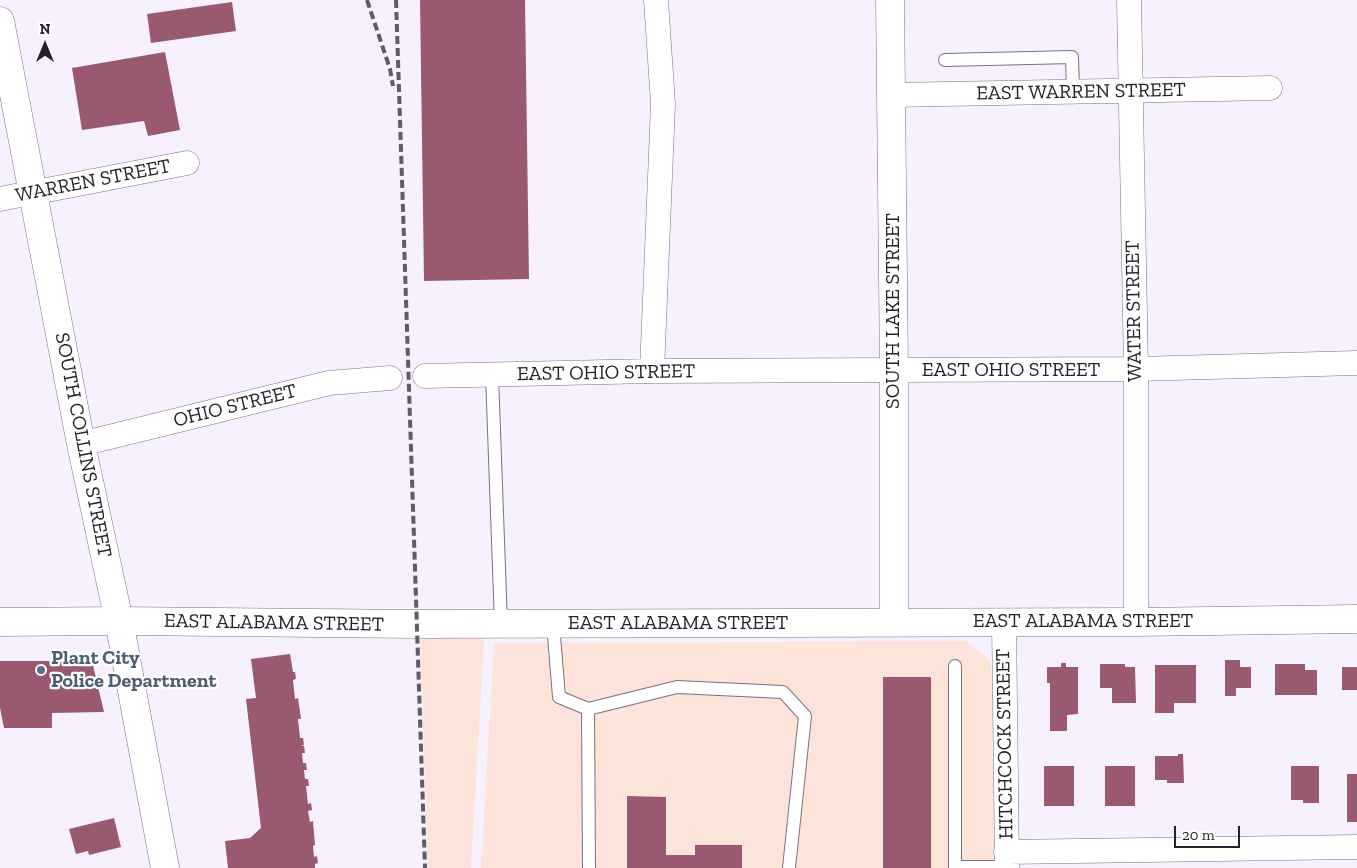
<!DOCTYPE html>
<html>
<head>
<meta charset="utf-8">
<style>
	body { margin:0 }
	#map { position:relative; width:1357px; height:868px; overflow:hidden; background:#f7f0fe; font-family:"Zilla Slab",serif }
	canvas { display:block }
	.north { position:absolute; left:20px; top:20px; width:50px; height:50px; -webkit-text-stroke:4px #fff; paint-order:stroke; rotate:0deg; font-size:14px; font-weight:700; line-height:20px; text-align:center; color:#26222b }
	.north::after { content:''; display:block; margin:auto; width:18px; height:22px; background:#26222b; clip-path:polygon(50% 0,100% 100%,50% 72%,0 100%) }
	.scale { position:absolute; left:1174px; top:826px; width:66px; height:22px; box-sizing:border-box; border:2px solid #26222b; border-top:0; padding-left:6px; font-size:15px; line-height:18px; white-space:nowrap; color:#26222b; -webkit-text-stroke:4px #fff; paint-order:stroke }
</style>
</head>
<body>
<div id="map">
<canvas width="1357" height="868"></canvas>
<div class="north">N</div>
<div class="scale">20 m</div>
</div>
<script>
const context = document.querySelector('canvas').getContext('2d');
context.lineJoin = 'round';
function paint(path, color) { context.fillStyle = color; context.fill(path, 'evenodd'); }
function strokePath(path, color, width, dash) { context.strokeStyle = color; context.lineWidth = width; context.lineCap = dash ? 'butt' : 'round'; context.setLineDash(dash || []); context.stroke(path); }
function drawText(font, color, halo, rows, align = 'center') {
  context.font = font + ' "Zilla Slab",serif'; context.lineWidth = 4.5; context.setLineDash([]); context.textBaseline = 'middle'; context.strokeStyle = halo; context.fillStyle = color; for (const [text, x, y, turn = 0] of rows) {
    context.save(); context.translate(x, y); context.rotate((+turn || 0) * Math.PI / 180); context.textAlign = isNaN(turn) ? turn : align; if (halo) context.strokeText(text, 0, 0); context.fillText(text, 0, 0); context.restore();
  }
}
paint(new Path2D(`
	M420,637h66l-2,5 -13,226h-43z
	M967,641l23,20 4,39 2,168h-515l13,-225z`), '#fce4da');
paint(new Path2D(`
	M420,0h105l4,279 -105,2z
	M232,2l4,29 -85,12 -4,-29z
	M165,52l15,78 -32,6 -4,-15 -62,9 -10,-62z
	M290,654l3,18h2l1,7 -3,1 2,19 3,-1 3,21h-3l2,19h3l1,7 -3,1h3l1,7h-3l1,10h3l1,7h-3l1,9h3l1,7h-3l2,18 3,-1 1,7 -4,1 2,11 3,-1 2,24 -2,1 1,11 3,-1 1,7 -3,1v4h-87l-3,-27 25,-3 11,-10 -15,-129 10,-1 -5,-39z
	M1225,660h15v7h11v21h-15v8h-11z
	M0,661h92l12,51 -52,1v15h-48l-4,-20z
	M1061,663h5v4h12v47l-11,1v16h-17v-48h-3v-16h14z
	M1100,664h25v3h10l1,36h-24v-15h-12z
	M1275,664h30v6h12v25h-42z
	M1155,665h41v38h-22v10h-19z
	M1342,667h15v23h-15z
	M883,677h48v191h-48z
	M1178,754h5l1,29h-17v-3h-12v-24h23z
	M1044,766h30v40h-30z
	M1105,766h30v40h-30z
	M1291,766h28v37h-16v-3h-12z
	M1347,774h10v48h-10z
	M627,796l39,1v58h29v-10h47v23h-115z
	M114,818l7,29 -32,8 -1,-4 -12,3 -7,-25z`), '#995a71');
const service = new Path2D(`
	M945,60l127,-3 1,35
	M492,375l9,249
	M553,624l6,73 29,12 89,-22 106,5 22,24 -16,152
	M588,709l1,159
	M955,867h52
	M955,868v-202`);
const minor = new Path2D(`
	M1129,0l7,369v253
	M891,95l379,-7
	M0,199l187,-36
	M652,371l11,-267 -7,-104
	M425,376l227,-5 484,-2 221,-6
	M81,444l248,-61 61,-5
	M1004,621l3,246
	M1006,852l351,-5`);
const tertiary = new Path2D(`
	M890,0l4,371v250
	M0,622l119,-1 297,3 720,-2 221,-3`);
const secondary = new Path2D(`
	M0,21l81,423 38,177 46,247`);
strokePath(service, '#7a7084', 14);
strokePath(minor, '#7a7084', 25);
strokePath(tertiary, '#7a7084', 29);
strokePath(secondary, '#7a7084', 29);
strokePath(service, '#fff', 12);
strokePath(minor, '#fff', 24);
strokePath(tertiary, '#fff', 28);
strokePath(secondary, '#fff', 28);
strokePath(new Path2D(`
	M367,0l23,69 3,17
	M396,0l29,868`), '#605b65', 4, [8, 4]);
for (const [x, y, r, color] of [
	[41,670,5,"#5c6f8a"]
]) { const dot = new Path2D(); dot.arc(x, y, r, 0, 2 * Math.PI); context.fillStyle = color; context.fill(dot); strokePath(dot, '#fff', 2); }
drawText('20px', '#26222b', '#fff', [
	["EAST WARREN STREET",1081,92,-1],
	["WARREN STREET",93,181,-11],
	["SOUTH LAKE STREET",893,311,-90],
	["WATER STREET",1134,311,-91],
	["EAST OHIO STREET",1011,370],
	["EAST OHIO STREET",606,373,-1],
	["OHIO STREET",235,406,-14],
	["SOUTH COLLINS STREET",83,445,79],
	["EAST ALABAMA STREET",1083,621],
	["EAST ALABAMA STREET",274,623,1],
	["EAST ALABAMA STREET",678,623],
	["HITCHCOCK STREET",1005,744,-91]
]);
drawText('bold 20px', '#4e5e75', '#fff', [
	["Plant City",51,658],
	["Police Department",51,681]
], 'left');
</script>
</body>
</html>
